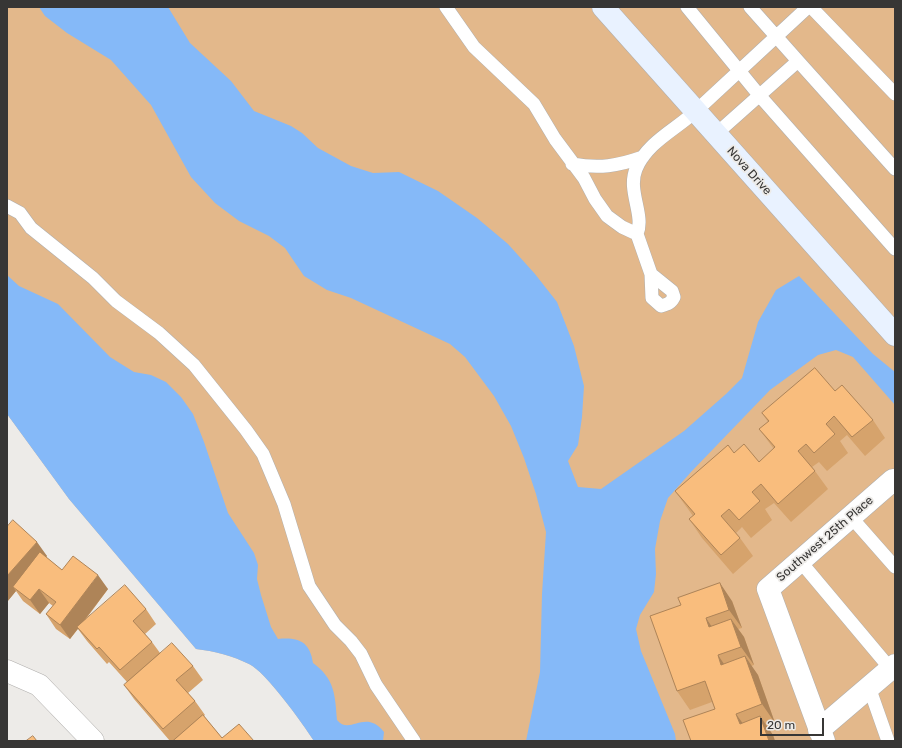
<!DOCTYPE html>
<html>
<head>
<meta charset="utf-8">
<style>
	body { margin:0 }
	#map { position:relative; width:902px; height:748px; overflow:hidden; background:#edebe8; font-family:Rubik,sans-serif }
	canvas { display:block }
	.frame { position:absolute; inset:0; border:8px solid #373635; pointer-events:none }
	.scale { position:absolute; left:760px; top:718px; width:64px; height:18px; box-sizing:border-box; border:2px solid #373635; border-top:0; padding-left:5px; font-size:12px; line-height:14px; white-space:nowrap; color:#373635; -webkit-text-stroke:3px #edebe8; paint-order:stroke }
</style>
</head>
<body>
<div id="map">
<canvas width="902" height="748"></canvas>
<div class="frame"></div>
<div class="scale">20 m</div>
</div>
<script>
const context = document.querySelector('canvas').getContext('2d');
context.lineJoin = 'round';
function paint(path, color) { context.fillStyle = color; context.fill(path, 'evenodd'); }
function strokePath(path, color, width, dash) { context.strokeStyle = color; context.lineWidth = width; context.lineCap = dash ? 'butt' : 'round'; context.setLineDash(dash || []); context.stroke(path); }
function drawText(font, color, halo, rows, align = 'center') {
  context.font = font + ' Rubik,sans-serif'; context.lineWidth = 3.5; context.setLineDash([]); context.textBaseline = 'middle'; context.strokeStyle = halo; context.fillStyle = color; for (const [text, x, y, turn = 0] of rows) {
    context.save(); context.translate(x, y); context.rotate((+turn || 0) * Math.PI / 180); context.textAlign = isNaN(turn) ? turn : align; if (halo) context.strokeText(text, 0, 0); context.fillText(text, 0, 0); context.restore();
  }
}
paint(new Path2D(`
	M7,7h888v734h-581c-11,-17 -48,-69 -65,-77 -16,-8 -35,-13 -53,-15l-127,-150 -62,-85z`), '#e3b88b');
paint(new Path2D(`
	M39,7h129l22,36 41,38 23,30 37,15 11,7 16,15 33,18 22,7 26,-1 39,19 39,27 31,26 27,30 22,28 17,44 10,40 -2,31 -4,28 -10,16 10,26 23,2 83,-58 42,-37 16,-16 16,-56 18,-32 23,-14 74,78 22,18v33l-42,-48 -17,-7 -18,5 -48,35 -79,82 -23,26 -8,23 -5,28 1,25 -2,18 -14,23 -4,14 5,22 34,83 1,7h-150l14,-69 2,-78 4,-62 -10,-38 -12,-36 -13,-32 -17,-30 -29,-39 -15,-13 -99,-46 -24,-8 -23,-14 -19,-28 -16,-12 -30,-15 -24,-18 -24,-26 -40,-72 -40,-45 -44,-27 -22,-17z
	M7,275l12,11 39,18 52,53 24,15 17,3 15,7 15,15 12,17 11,28 24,71 26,40 4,12 -1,14 4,16 10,32 7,12c21,-2 32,3 35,24 22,16 22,32 24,57 13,16 28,-12 47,12l-1,9h-69c-11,-17 -48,-69 -65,-77 -16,-8 -35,-13 -53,-15l-127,-150 -62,-85z`), '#85b9f8');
const lane = new Path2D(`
	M446,7l28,40 60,57 21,35 29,39 11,21 12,17 15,11 15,7 14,40 1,24 9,8c7,-2 10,-3 13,-9l-2,-6 -21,-17
	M687,7l72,88 136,154
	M750,7l48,54
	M811,7l84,87
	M716,134l82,-73 97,108
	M572,164c28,5 45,2 71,-7
	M7,206l13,7 11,15 62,50 23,23 43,32 35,32 52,65 17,24 21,50 25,82 26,39 16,16 10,13 15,31 38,56
	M637,234c8,-19 -10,-43 -1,-65 11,-27 41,-40 61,-59 37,-34 74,-69 111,-103
	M851,517l44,50
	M800,561l94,112
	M869,687l19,54`);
const street = new Path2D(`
	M7,671l32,14 54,56
	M819,730l76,-65
	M824,741l-56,-152 125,-109 2,3`);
const secondary = new Path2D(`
	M603,7l292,328`);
strokePath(lane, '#b1afad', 14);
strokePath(street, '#b1afad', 23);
strokePath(secondary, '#b1afad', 23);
strokePath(lane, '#fff', 13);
strokePath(street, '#fff', 22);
strokePath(secondary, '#e9f2ff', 22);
paint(new Path2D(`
	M835,391l38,29 12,18 -20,18 -18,-21 -7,6 8,12 -21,18 -8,-9 -7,5 16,22 -37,33 -17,-19 -9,6 7,11 -21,18 -9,-11 -6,6 4,5 13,18 -20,18 -31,-36 -13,-19 4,-3 -5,-7 -13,-18 59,-38 25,9 15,-13 -15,-20 9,-7 -6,-9z
	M7,527l40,29 -1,1 16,13 46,19 -22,30 60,-10 10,15 -11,10 7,8 8,11 33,13 10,14 -15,13 7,8 10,14 -1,1 18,22 32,3h-84l-36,-42 -10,-14 3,-3 -18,-20 -2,2 -20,-23 -9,-12 -8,10 -14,-10 -10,-15 7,-8 -4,-3 -9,11 -17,-13 -7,-10 -9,11z
	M732,601l10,27 -4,1 6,8 10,28 -3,1 7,9 17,48 -9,3 7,9 2,6h-84l24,-32 -3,-7 -22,8 -13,-19 4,-86z`), '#d6a36c');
paint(new Path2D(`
	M37,542l10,14 -30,34 -4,-3 3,4 -9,11v-26z
	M98,575l10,14 -38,50 -10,-14z
	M720,583l12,18 10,27 -13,-18z
	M39,589l10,14 -9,11 -10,-14z
	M706,618l12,18 -9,-9z
	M731,619l13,18 10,28 -13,-18z
	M718,655l12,18 -9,-8z
	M745,656l13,19 17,48 -13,-19z
	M736,714l13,18 -9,-8z
	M760,716l13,19 2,6h-6z`), '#ae8458');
const building = new Path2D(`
	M815,368l20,23 7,-6 31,35 -21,17 -18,-21 -8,8 9,10 -21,19 -8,-9 -8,7 17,20 -37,33 -17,-20 -9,8 8,9 -21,19 -10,-11 -8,7 19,22 -19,17 -32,-36 6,-5 -20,-23 53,-46 6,8 10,-9 15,18 16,-15 -16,-18 10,-8 -7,-8z
	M13,520l24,22 -30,34v-49z
	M40,552l22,18 11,-14 25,19 -38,50 -14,-11 10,-12 -17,-13 -9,11 -17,-13z
	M720,583l9,27 -23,8 3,9 22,-8 10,28 -23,8 3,10 24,-9 17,48 -26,10 4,10 20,-8 9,25h-78l-8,-21 32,-11 -10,-28 -28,10 -27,-75 31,-11 -3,-7z
	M125,585l21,24 -13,12 19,21 -32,28 -21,-23 -2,2 -20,-22z
	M172,643l21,23 -17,14 19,21 -32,28 -39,-44z
	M203,715l19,23 17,-14 15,17h-81z
	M33,736l4,5h-11z`);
paint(building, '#f9bd7d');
strokePath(building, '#ae8458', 1);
drawText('12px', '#373635', '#edebe8', [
	["Nova Drive",749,171,48],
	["Southwest 25th Place",825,539,-41]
]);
</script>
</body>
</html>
